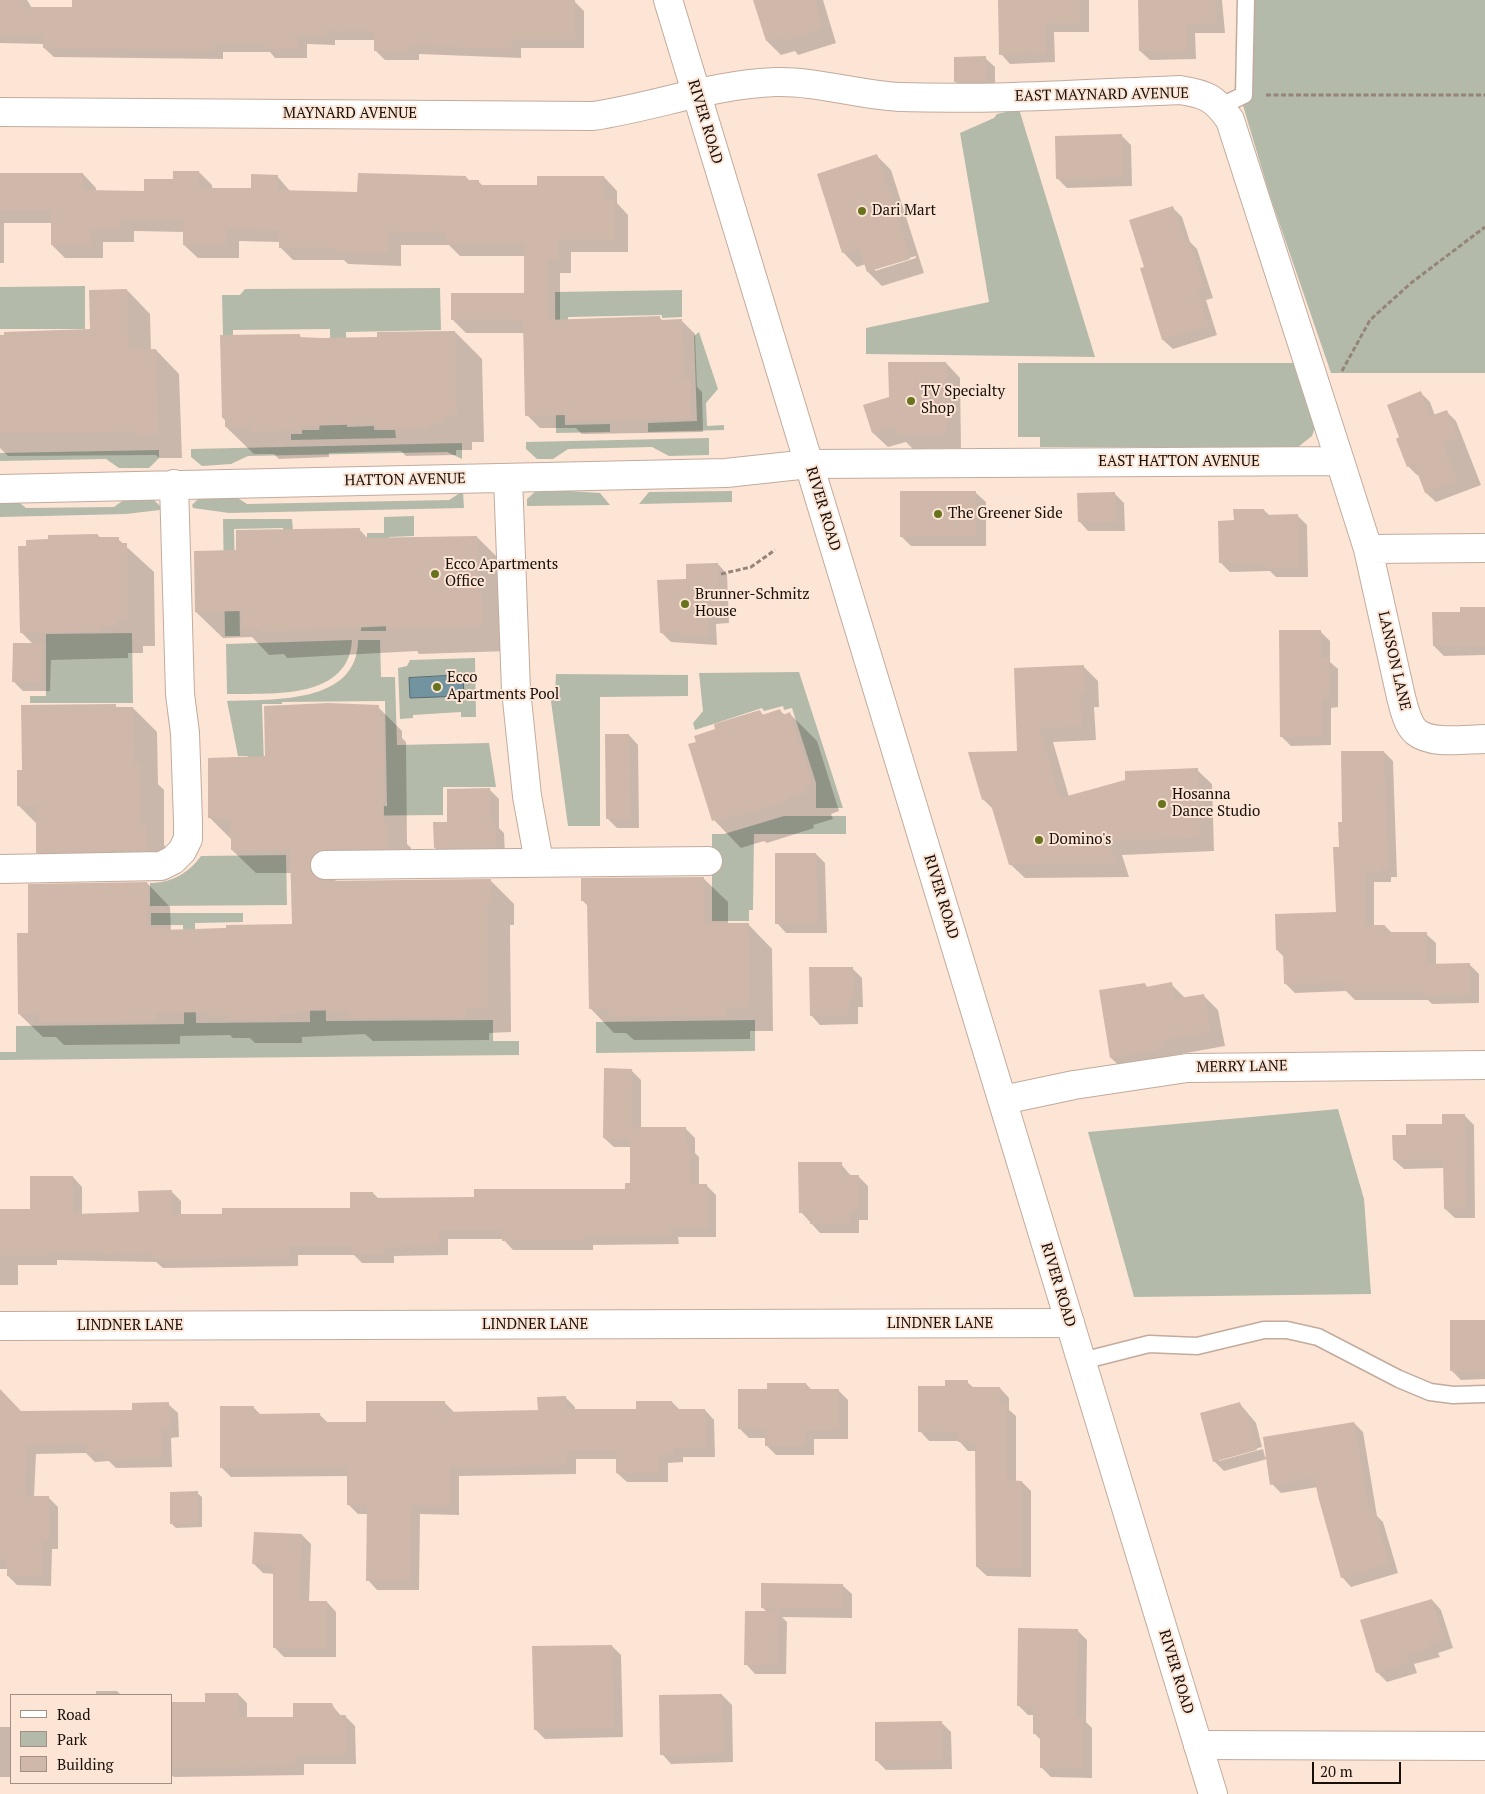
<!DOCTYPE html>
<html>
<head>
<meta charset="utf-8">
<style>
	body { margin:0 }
	#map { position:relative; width:1485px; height:1794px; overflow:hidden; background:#fde5d6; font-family:"PT Serif",serif }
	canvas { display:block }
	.legend { position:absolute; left:10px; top:1694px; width:162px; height:90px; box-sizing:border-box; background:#fde5d6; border:1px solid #a18f84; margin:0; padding:6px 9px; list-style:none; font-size:15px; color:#170f0a }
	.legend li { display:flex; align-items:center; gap:10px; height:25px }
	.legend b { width:25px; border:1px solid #a18f84 }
	.scale { position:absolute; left:1312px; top:1762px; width:89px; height:22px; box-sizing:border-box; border:2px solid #170f0a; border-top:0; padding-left:6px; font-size:15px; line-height:18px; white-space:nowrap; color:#170f0a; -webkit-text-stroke:4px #fde5d6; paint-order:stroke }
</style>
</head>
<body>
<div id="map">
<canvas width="1485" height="1794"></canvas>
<ul class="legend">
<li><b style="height:6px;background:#fff"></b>Road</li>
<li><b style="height:14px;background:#b4baa9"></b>Park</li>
<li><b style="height:14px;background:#cfb7a9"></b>Building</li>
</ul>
<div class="scale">20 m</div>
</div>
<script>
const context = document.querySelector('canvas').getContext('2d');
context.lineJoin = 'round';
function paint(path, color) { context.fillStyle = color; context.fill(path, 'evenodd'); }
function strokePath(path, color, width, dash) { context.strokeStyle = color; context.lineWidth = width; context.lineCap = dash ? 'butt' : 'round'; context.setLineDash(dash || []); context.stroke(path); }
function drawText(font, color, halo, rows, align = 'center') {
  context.font = font + ' "PT Serif",serif'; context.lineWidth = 4; context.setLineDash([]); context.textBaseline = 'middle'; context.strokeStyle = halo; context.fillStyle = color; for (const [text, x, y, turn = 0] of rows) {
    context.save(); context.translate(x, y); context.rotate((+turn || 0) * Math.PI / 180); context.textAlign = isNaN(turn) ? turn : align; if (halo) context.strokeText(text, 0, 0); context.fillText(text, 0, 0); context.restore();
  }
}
paint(new Path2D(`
	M1237,0h248v373h-154l-61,-177 -34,-114z
	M1019,109l76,248 -229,-3v-26l123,-26 -29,-169 34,-15 3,-4z
	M85,286v43h-85v-42z
	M440,288l1,42 -95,2 1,95 27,-1v4h21l1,8 -105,2v-6h11v-4h17l1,-6h11l-1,-95 -97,1v5h-10l-1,-40h18l5,-6z
	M682,290v27l-20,1v-3l-94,2 1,65h-5l1,43 45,-1v8l-54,1 -1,-141z
	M699,332l19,57 -12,14 1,23 17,-1v5l-76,2v-9l49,-2 -3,-85z
	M1018,363h284l16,56 -6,17 -14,11h-258v-10h-22z
	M709,438v17l-40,1 -17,-9 -84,2 -15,10h-16l-11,-10v-7z
	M462,443v16l-15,-7 -199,4 -17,8 -29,2 -11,-9v-8z
	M159,450v8l-10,10h-30l-13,-9 -106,2v-8z
	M538,489l62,4 10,12 -83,1v-7z
	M463,491l1,17 -235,5 -36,-5 -1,-3 10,-10 34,2 11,7 202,-4z
	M732,491v11l-93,2 10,-12z
	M150,496l10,10v4l-34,4 -126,3v-17h16l10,8 88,-1 11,-8z
	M414,516v20l-25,1 -3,30v64h-25l-1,-61 7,-1v-36h17v-16z
	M223,519h69l1,12h-9l-1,-3 -49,1 1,44 4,1 1,62h-15z
	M132,633l1,70h-103v-7h16v-62z
	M352,640c-3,61 -83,53 -125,54l-1,-50z
	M358,640h22l1,37h14l2,68 92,-2 7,44h-53v28l-114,1v-9l58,-1 -2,-105 -103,1v2h-20l2,60 -15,12 -1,-20h-10l-11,-55c45,-2 131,4 131,-61z
	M475,658l1,59h-15v-5l-48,3v3l-13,1 -2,-51 9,-2 3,-6z
	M799,672l44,136h-27v-25l-24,-75 -8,2 -1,-4 -19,5 -2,-3 -67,22 -2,-7 10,-12 -4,-38z
	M556,674l132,1v21l-88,1v129h-32l-18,-132 5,-1z
	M784,816h62v18h-92l-1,76h-4v11h-37v-87h12z
	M286,855l1,50 -137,1v-23c21,0 39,-10 51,-27z
	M151,913h92v9l-48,1 1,100 114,-1v-102h15l1,101 167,-1v21h26v14l-519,5v-8h16v-26l168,-2 -1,-99h-32z
	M755,1020v31l-159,2v-31z
	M1338,1109l26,90 7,95 -237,3 -46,-165z`), '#b4baa9');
const water = new Path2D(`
	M463,675l1,21 -54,2 -1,-20z`);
paint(water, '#7293a0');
strokePath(water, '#576b73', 1);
paint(new Path2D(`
	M0,0h27l5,8h41v-8h500l11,11v37h-63v10l-102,-4v6h-34l-10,-10v-10h-40v5l-28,-1v14h-32l-5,-6h-47v7l-169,-2 -10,-9v-4l-44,-1z
	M754,0h69l13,43 -38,12 -3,-4 -14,4 -14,-14z
	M999,0h90v32h-35l1,30 -45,2 -9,-10z
	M1139,0h83l3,33h-30l1,26 -46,1 -10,-9z
	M985,58l10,9v24h-30l-9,-9z
	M1121,135l10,10 1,41 -65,2 -10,-10z
	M877,156l14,14 33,103 -42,13 -14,-14 -2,-8 -9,3 -14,-15zM916,256v2l-41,13v-3z
	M199,172l13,13v4h40l25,-13 13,15 69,2 107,-16 4,4h8l5,5h56l65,-9 13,14v12l11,12v37h-57v21h-11v48l100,-3 3,3h19l13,13 2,53 5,5 1,40 -121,2 -6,-6h-36l-13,-13 -2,-82h-59l-13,-13 72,-26 1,-38h-66l-11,-11h-48v21l-53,-2 -4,-4h-51l-13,-13v-5l-41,-1v17h-41l-14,-13 1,-13 -51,-1v11h-31v16h-38l-13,-13v-22h-48v40h-4v-89h83l13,14v3l49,1z
	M1173,208l9,9 8,25 7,7 16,49 -7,2 11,35 -44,14 -10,-9 -17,-72z
	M127,290l23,24 1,37 5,-1 23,24 3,84h-23l-3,-3 -148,1 -8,-8v-112l91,-6z
	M455,332l27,27 2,83h-12v8h-16v5l-50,1 -5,-5 -72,2v4l-50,2 -5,-5h-20l-28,-27v-6l-3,-3 76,-83 4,4 75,-1z
	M946,363l14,15 1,70 -48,1 -7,-7 -18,5 -15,-14 -9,-28 26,-7z
	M1421,393l9,9 5,14 11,-5 10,10 25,64 -45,17 -10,-9 -7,-18h-2l-9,-9 -7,-28z
	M976,493l10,9v44h-75l-10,-10z
	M1115,494l9,9 1,28h-37l-9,-10z
	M1264,510l6,6 27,-1 10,10 1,52h-32l-6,-6 -40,1 -10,-10 15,-41z
	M359,529l10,11 108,-3 26,26 5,88 -89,3 -2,-3 -130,7 -3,-4 -15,1 -17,-18 -29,1 -27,-26 42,-60z
	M98,535l3,4h17l36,33 1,74h-12v7h-15v5l-77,2 -1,31h-27l-9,-9 19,-38 -12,-12z
	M718,564l9,10 2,49 -13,1 1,21 -46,-3 -10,-10 27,-52z
	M1485,608v47l-41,1 -10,-10 28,-33z
	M1320,631l10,10v21l8,7v38l-7,1v37l-40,1 -10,-10z
	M1084,667l14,14 1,26h-5l2,33 -43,2 16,55 128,-27 15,14 2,67 -92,4 7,22 -104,1 -15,-14 -16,-54 -11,-11z
	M115,706l3,3 15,-1 24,24 1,52 6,6v55l6,6 -109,25 -24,-24v-28l-18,-18 4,-35z
	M378,707l24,24v7l4,4 1,102 4,4v24l-70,3 -7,7 156,-2 24,24v21h-4l1,107 -22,1v7l-116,1 -8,-7 -63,3v6h-47l-5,-5h-17l-3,-3 -50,1v8l-116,1 -8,-8h-13l-24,-23 10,-80 118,-51 23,24 1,24 122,-6 -1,-52h-36l-24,-23v-10l-22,-22 56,-60z
	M760,711l4,5 16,-5 5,4 5,-1 27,27 22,70 -8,3 2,5 -20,6 1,3 -47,15 -3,-2 -23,7 -27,-28 -16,-78z
	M629,735l9,10 1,83h-22l-10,-10z
	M1384,752l9,9 4,116h-6v5h-17v44h11l8,8h33l10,9v22l33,-1 10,10v29l-47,1 -4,-4h-73l-9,-9 -51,2 -10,-10 -1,-26 -7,-7 60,-37 6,-89z
	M489,789l10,10v29l5,5 1,23 -61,1 -9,-9 14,-24z
	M816,854l9,9 2,70h-41l-9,-10z
	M703,878l25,24v22h20l24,25 1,82h-23v8l-116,1 -8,-7h-12l-24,-25 -2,-102 -5,-5z
	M852,968l10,10 1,29h-5v17l-38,1 -9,-10z
	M1145,984l3,4 23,-4 15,15 18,-3 14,14 7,36 -50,9 1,6 -50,11 -15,-14z
	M631,1070l10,10v48h44l10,10v15l4,4v28h7l10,10v42h-38l1,7 -86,1v5h-80l-10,-11h-55v16l-54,1v7h-32l-8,-8h-56v11l-135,2 -7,-6 -99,-2v5h-39v20h-18v-74h31l42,-34 9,10v28l58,-1 31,-23 10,10v14h42l129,-6 21,-16 6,6h96l151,-9 6,-6v-37h-18l-10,-9z
	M1464,1115l10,10 1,93h-20l-10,-9 -1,-41 -40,1 -10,-9 13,-24 37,-11z
	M841,1164l10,12h7l10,10v34h-9v13h-39l-19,-21z
	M1485,1321v58l-24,1 -10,-10z
	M967,1382l7,6h26l9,10v12l7,6v66h6l9,9v86l-44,-1 -10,-9 -1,-116h-8l-9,-10h-30l-9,-10 26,-43z
	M806,1384l6,6h26l10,10v39h-34v16h-38l-9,-9v-8h-18l-10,-10 29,-37z
	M0,1398l21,15 112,-2 35,-7 10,9 1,24 -8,1 1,29 -56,1 -7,-7 -14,1 -9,-9 -50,1 -2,43 15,1 9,9v42h-6l-1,37 -34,-1 -9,-9v-7h-8z
	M566,1398l9,9v3h62l35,-8 8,8h25l9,10 1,37h-32v5l-15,1v19h-41l-10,-9v-14h-41v15l-117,2v39l-39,-1 -1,76h-42l-9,-10v-66h-10l-10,-10v-28l-117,1 -9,-9 31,-61 8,8 58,-1 9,9h39l78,-20 9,9 85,-1z
	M1240,1404l16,19 6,24 -43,12v2l44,-12 2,8h2l87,-34 9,9 14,84 6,6 15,51 -47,14 -9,-10 -24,-90 -37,6 -9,-9 -5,-25 -43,12 -10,-10z
	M197,1493l5,4v30l-26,1 -5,-5z
	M302,1535l9,9 -2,58h18l9,10v45h-52l-9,-9v-74l-12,-1 -9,-9z
	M842,1585l10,9v24l-70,-1 5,5 -1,52h-31l-9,-10 21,-52 -4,-4z
	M1432,1600l9,10 12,38 -15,5 2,4 -26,7 3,9 -30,9 -10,-10z
	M1077,1630l10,10 -1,82 6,6v50l-41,-1 -10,-10 1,-26 -8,-8v-18h-6l-10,-10z
	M612,1646l9,9 2,82 -78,2 -10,-10z
	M96,1691h21l4,4h-25z
	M238,1694l9,9v16h47l37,-15 11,13h4l9,9 1,38h-52v11l-130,2 -3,-2v-71l35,-1z
	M722,1695l10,10 1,57 -62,2 -9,-10z
	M942,1723l9,9 1,37 -66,1 -10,-10z
	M0,1727h11v50h-11z`), '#0003');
paint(new Path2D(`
	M0,0h23v7h49v-7h503v39h-63v10l-102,-4v6h-36v-20l-48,-1v6l-28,-1v14h-34v-6h-50v7l-171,-2v-13l-43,-1z
	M753,0h61l9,29 -40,12 -2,-4 -15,4z
	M998,0h82v23h-35l1,30 -47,2z
	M1138,0h77l1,24h-30l1,26 -48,1z
	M986,56v26h-32v-25z
	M1122,134l1,43 -67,2 -1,-43z
	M877,154l33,105 -43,13 -8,-24 -17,5 -25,-79z
	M173,171h26v17h52v-14l27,1 -1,15 80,2 1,-19 108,3v4h13v5h58v-9h67v24h11v40h-57v20h-11l1,60 112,-4v4l22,-1 2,59h6l1,41 -124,2v-6l-42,1 -2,-96h-72v-27h73v-49h-78v-11h-58v20l-55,-2v-3h-54v-18l-52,-2 -1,17h-43v-26h-62v10h-30v16h-40v-35h-51v-37h83v17l61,1v-12h29z
	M1173,206l11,34 4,-2 16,50 -7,3 11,35 -46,14 -22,-72 4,-1 -15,-47z
	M127,289l2,61 27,-1 2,85 -23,1 -1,-3 -134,1v-98h4v-3l86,-3 -1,-39z
	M455,331l2,85h-12v7h-15v5l-52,1 -1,-5 -75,2v4l-51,2v-5h-26v-9h-3l-2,-83 80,-1v3l20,1 57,-1v-5z
	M888,362h58l1,72 -50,1 -2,-9 -23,7 -9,-28 26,-8z
	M1421,391l9,25 17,-6 11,27 -15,6 14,38 -32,12 -11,-29 -7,3 -11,-28 3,-2 -12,-32z
	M900,491h76v46h-76z
	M1115,492l1,30h-38l-1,-29z
	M1233,509h31v6l34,-1 1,54h-34v-6l-46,1 -1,-42 16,-1z
	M360,528v10l117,-2 2,59 3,-1 1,32 -91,2v-2l-132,6v-3h-18v-18l-47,1 -1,-61 42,-1v-20z
	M98,534v3h21v6h8l1,76h-12v7h-15v5l-81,2 -2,-87h8v-6l22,-1v-4z
	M718,563l2,51 -12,1v21h-25v-4l-23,1 -3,-53 29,-1v-15z
	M1460,607h25v39h-52l-1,-34h28z
	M1279,630h42v28h8v40l-7,1v37l-42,1z
	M13,643h29l-1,39h-29z
	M1084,665l1,28h-5l2,33 -43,2 21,70 65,-18v-9l73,-3 2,69 -91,4 6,22 -106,2 -20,-67 -7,2 -14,-48 49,-1 -3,-83z
	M328,703l51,2v12l4,-1 1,107h4v26l-70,2 -7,7 -2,7 2,7 6,6 8,3 166,-2v23h-4l1,107h-22v8l-118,1v-8l-50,1v3h-19v6h-49v-5h-22v-3l-52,1v8l-42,1h-75l-1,-8h-20l-1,-81h11v-49l119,-2 1,46h15v2l63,-2v-3l66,-1 -2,-74h-59v-32h-23v-60l57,-2 -1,-50z
	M116,704v3h17l1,57h6l1,61h5l1,26 -111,2v-47h-19v-36h5l-1,-65z
	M780,709l3,6 7,-3 22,72 -8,2 2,6 -19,6 1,3 -50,15 -1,-2 -25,7 -24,-77 8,-2 -2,-6 21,-7 -1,-5 46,-14 2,5z
	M605,734h24l1,85h-24z
	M1341,751h43l4,117h-6v4l-17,1v52h20v7h42v32l43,-1v31l-49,1v-4h-77v-9l-60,2 -1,-34h-7l-1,-36 61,-2 -3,-65h6l-1,-25h4z
	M490,788v34h5l1,25 -62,1 -1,-26h14v-33z
	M775,853h41l2,71h-43z
	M704,877l1,46h44v84h-23l1,9h-42l-76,1v-8h-20l-2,-108h-6v-23z
	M809,967h44l1,31h-5v17l-39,1z
	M1172,982l2,17 30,-5 7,38 -49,8 1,6 -7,1 1,3 -47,8 -11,-68 46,-7 1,4z
	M604,1068l28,1 -1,58h55v20h4v37h17l1,44h-39l1,7 -86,1v5h-82v-11h-63v16l-54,1v7h-34v-8h-62v11l-137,2v-6l-48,1v-3h-56v5h-48v-47h30v-33h43v38l66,-2 -1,-21 34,-1v24h50v-6h128v-16h23v6l101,-1v-8h151v-6h5v-44l-27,-1z
	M1442,1114h23l1,95h-22l-1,-50 -50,1 -1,-25h14v-11h36z
	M798,1162h44v13h17v36h-9v13h-40v-11h-11z
	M1450,1320h35v51h-35z
	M945,1380h23v7h32v18h7v75l15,1v87l-46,-1 -1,-125h-17v-10h-40v-46h27z
	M767,1383h39v6h33v41h-34v16h-40v-17h-27v-40h29z
	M0,1389l21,22 111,-1v-7l37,-1 1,26 -8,1v29l-57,1v-7l-20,1v-9l-58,1 -2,51h24v44h-6l-1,37 -35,-1v-16h-7z
	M566,1396v13h70v-8h36v8h33l1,39h-32v5l-15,1v19h-43v-23h-49v15l-117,2v39l-39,-1 -1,76h-44l1,-76h-20v-38l-127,1v-62h34v8l66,-1v9h46v-21h79v11l93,-2 -1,-13z
	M1240,1402l3,11 4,-1 10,38 -44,12 -13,-49z
	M1354,1422l15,90 5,-1 15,53 -48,14 -22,-78 -5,-23 -44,8 -7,-48z
	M198,1491v32l-28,1v-32z
	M254,1532l48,2 -3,67h28v47h-54v-83l-21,-1z
	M761,1583l82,1v25l-82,-1z
	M1432,1599l12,40 -15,4 2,4 -26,8 3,8 -32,10 -16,-53z
	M745,1611h33l-1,54h-33z
	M1018,1628l60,1 -2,88h7v51h-43v-34h-7v-28h-16z
	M612,1645l2,83 -80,2 -2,-84z
	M205,1693h33v24h55v-14h39l5,12h9l1,40h-52v11l-124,2v-66h34z
	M722,1694l2,59 -64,2 -1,-60z
	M942,1721l1,39 -68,1v-39z`), '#cfb7a9');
const lane = new Path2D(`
	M1221,106l23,-11 2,-95
	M1082,1361l67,-17 48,2 67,-16h23l31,7 81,42 31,13 23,3 32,-1`);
const street = new Path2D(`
	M0,112l593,4c61,-9 121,-32 183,-34 41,-1 82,13 123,15 94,3 187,-3 281,-7 26,4 35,8 50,30l110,341
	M508,478l8,212 11,106 12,66
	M0,489l726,-16 83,-9 531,-3 28,88 117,-1
	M1368,549l33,148c3,11 6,27 15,35 16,13 50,7 69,7
	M325,865l383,-4
	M0,869l161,-3 12,-6 9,-9 6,-12v-17l-3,-89 -5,-39 -6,-210
	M1003,1100l71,-15 113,-17 298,-3
	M0,1326l1070,-3
	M1198,1745l287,1`);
const primary = new Path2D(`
	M668,0l545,1794`);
strokePath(lane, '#c2ab9d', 19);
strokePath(street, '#c2ab9d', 30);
strokePath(primary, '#c2ab9d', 30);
strokePath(new Path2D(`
	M1266,95h219
	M1342,371l28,-51 41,-37 74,-56
	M721,574l30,-7 24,-17`), '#948479', 3, [5, 2.5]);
strokePath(lane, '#fff', 16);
strokePath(street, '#fff', 28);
strokePath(primary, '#fff', 28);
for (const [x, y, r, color] of [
	[862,211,5,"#68731d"],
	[911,401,5,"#68731d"],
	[938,514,5,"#68731d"],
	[435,574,5,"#68731d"],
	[685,604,5,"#68731d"],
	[437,687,5,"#68731d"],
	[1162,804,5,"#68731d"],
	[1039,840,5,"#68731d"]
]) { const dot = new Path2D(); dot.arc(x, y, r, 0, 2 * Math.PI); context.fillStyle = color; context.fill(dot); strokePath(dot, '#fde5d6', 2); }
drawText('15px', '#170f0a', '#fde5d6', [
	["EAST MAYNARD AVENUE",1102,95,-1],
	["MAYNARD AVENUE",350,114],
	["RIVER ROAD",705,122,73],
	["EAST HATTON AVENUE",1179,462],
	["HATTON AVENUE",405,480,-1],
	["RIVER ROAD",823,509,73],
	["LANSON LANE",1394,661,77],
	["RIVER ROAD",941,897,73],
	["MERRY LANE",1242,1067,-1],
	["RIVER ROAD",1058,1285,73],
	["LINDNER LANE",940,1324],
	["LINDNER LANE",535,1325],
	["LINDNER LANE",130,1326],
	["RIVER ROAD",1176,1672,73]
]);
drawText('15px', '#170f0a', '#fde5d6', [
	["Dari Mart",872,211],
	["TV Specialty",921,392],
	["Shop",921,409],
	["The Greener Side",948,514],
	["Ecco Apartments",445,565],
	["Office",445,582],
	["Brunner-Schmitz",695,595],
	["House",695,612],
	["Ecco",447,678],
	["Apartments Pool",447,695],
	["Hosanna",1172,795],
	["Dance Studio",1172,812],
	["Domino's",1049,840]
], 'left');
</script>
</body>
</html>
